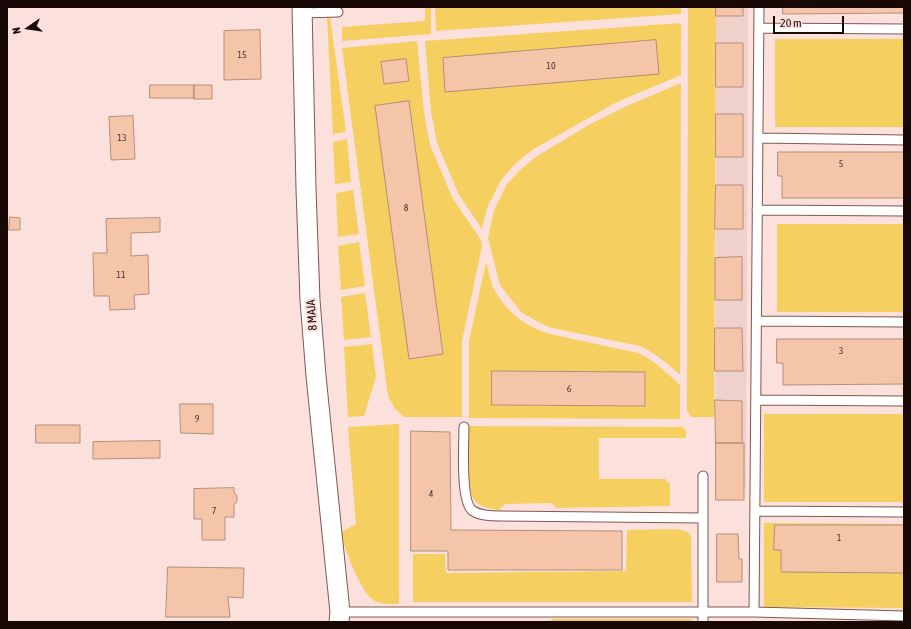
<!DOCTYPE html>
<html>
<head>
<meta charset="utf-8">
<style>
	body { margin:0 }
	#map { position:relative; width:911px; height:629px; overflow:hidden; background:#fce0db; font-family:"Asap Condensed",sans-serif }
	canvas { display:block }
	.frame { position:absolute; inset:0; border:8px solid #180907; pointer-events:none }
	.north { position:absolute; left:8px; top:8px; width:40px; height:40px; -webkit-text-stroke:3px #fce0db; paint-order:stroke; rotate:257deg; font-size:11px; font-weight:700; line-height:16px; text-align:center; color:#180907 }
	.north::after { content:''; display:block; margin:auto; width:14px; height:18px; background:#180907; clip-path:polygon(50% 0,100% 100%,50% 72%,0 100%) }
	.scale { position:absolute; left:773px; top:16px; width:71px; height:18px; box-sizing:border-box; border:2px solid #180907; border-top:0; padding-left:5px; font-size:12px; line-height:14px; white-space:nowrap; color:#180907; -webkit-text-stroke:3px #fce0db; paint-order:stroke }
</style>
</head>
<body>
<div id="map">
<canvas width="911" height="629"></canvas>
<div class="frame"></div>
<div class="north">N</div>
<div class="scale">20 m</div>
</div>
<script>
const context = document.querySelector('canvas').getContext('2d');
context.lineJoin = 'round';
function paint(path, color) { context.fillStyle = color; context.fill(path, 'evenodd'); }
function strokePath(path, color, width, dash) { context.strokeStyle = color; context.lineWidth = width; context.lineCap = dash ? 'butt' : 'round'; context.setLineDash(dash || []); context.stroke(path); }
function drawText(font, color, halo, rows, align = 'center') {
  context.font = font + ' "Asap Condensed",sans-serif'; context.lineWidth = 4; context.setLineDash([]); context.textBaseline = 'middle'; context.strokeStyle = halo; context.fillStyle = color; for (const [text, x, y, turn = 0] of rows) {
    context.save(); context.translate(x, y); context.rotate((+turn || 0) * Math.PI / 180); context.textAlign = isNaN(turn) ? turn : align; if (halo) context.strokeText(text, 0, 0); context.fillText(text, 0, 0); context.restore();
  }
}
paint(new Path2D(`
	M716,7h32l-2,481 -31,-1z`), '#efd0ca');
paint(new Path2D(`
	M425,7h6v27l-89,7v-14l83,-6z
	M435,7h246v7l-245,17z
	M688,7h28l-2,410h-23l-4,-7z
	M327,17h3l16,115 -13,2z
	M681,23v52l-64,27 -85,48 -17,14 -14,16 -14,28 -5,21 -23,-34 -22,-52 -6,-32 -6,-70z
	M775,39h129v88h-129z
	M417,41l7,71 6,33 23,54 28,41 1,6 -20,95v76h-58l-9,-8 -7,-13 -46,-348z
	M681,83l-1,292c-12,-11 -25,-22 -40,-29l-88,-18 -12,-5 -19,-11 -21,-27 -12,-47 6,-28 13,-26 14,-15 16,-13 50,-30 33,-17z
	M347,139l4,43 -16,2 -2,-42z
	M353,190l6,44 -21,3 -2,-44z
	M777,224h127v88h-127z
	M359,242l6,44 -24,4 -3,-44z
	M486,262c3,9 4,20 8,27 13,24 31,37 56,45l88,19c16,7 29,20 42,32v34l-211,-1v-77z
	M365,293l6,44 -27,3 -3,-43z
	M372,344l4,33 -12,39 -16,1 -4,-70z
	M764,414h140v88h-140z
	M399,424v180c-8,0 -17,1 -24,-3 -14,-6 -30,-53 -35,-68l16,-9 -8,-97z
	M468,426l215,1 3,4v7h-87v41h67v2l4,3v22l-114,2 -4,-5 -47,1 -6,6c-9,-1 -18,-3 -24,-9 -11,-14 -7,-56 -7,-75z
	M764,523l140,1v84l-140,-1z
	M677,529l11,3 3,5 1,65h-279v-48h32l1,19 180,-2 1,-41z
	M552,619h140v3h-142z`), '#f6cf61');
const building = new Path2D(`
	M716,7h27v9h-27z
	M783,7h121v6l-121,1z
	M260,30l1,49 -37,1v-49z
	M656,40l3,34 -214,18 -2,-34z
	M716,43h27v44h-27z
	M406,59l3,22 -25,3 -3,-22z
	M150,85h44v13h-44z
	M194,85h18v14h-18z
	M409,101l34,253 -34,5 -34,-253z
	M716,114h27v43h-27z
	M133,116l2,43 -24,1 -2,-43z
	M778,152h126v46h-122v-22h-4z
	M716,185h27v44h-28z
	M10,217l10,1v12h-11z
	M160,218v14l-29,1v23l17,-1 1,39 -15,1 1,14 -25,1 -1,-14h-15l-1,-43h14l-1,-34z
	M742,257v43h-27v-42z
	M715,328h27l1,43h-28z
	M777,339h127v45l-121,1v-22h-6z
	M492,371l153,1v34l-153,-1z
	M715,400l27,1v42h-26z
	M180,404h33v30l-32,-1z
	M36,425h44v18h-44z
	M411,431l39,1 1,98 171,1v39h-174v-19h-37z
	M160,441v17l-67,1v-17z
	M716,443h28v57h-28z
	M234,488v4l3,4v5l-3,4v12h-9v23h-23v-21h-8v-30z
	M775,525h129v48l-123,-1v-22h-7z
	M717,534h21l1,25h3v23h-25z
	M168,567l76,1 -1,30 -15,-1 2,20h-64z`);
paint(building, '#f5c5aa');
strokePath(building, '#b38f7b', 1);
const lane = new Path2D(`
	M302,13l36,-1
	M759,28l145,1
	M758,138l146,2
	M757,210l147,1
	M757,321l147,1
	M756,400l148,1
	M464,427c0,16 -4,76 9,84 8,5 19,5 27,5l202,2
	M755,511l149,1
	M340,612h363v-136
	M754,612l5,-605
	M703,622v-10h51l150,4`);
const street = new Path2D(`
	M302,7l4,182 4,111 6,76 24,236 -1,10`);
strokePath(lane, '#7e5851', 11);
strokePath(street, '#7e5851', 21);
strokePath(lane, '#fff', 9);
strokePath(street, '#fff', 19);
drawText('10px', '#4f3830', null, [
	["15",242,55],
	["10",551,66],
	["13",122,138],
	["5",841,164],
	["8",406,208],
	["11",121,275],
	["3",841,351],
	["6",569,389],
	["9",197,419],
	["4",431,494],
	["7",214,511],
	["1",839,538]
]);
drawText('12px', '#180907', '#fce0db', [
	["8 MAJA",312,315,-94]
]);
</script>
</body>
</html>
